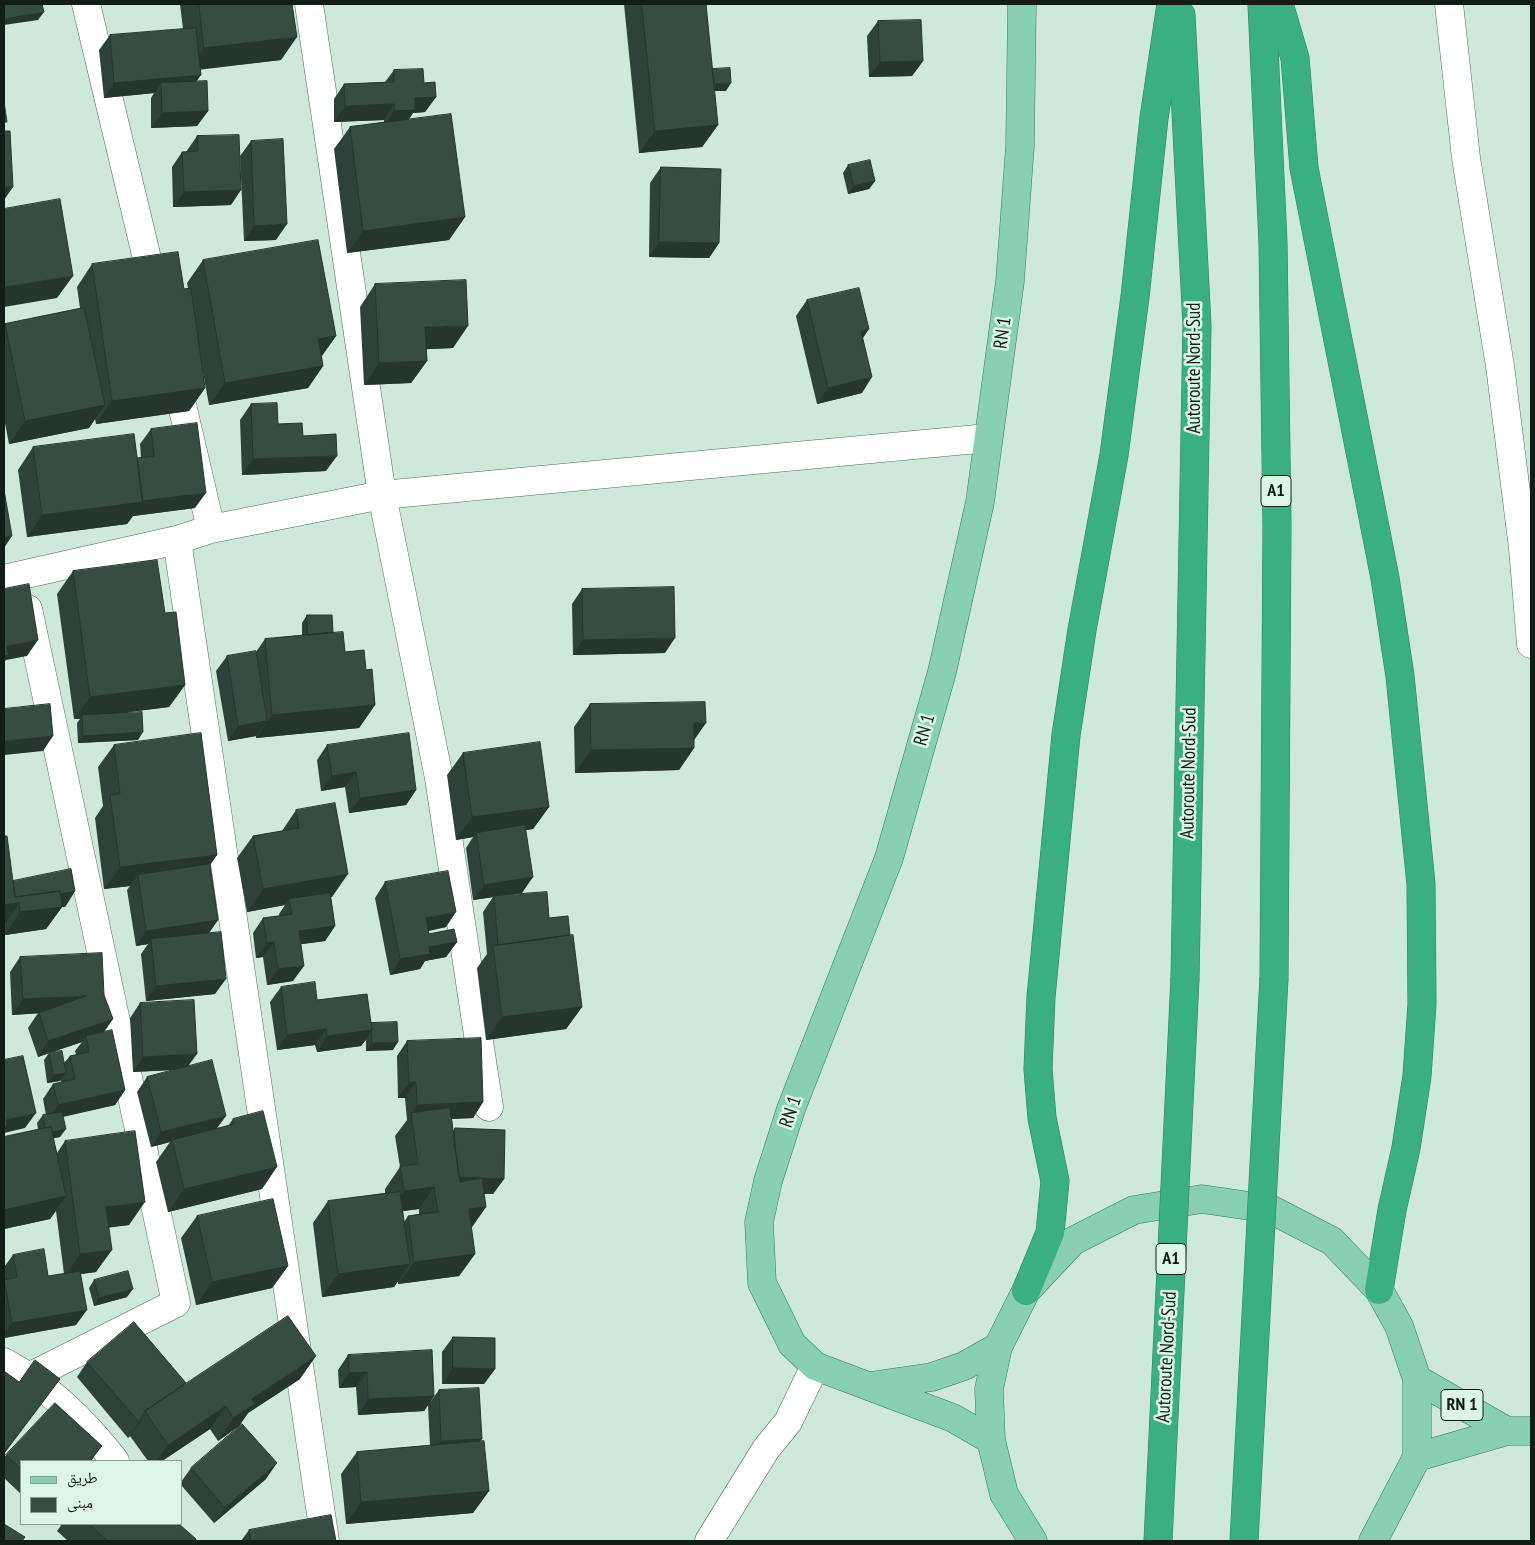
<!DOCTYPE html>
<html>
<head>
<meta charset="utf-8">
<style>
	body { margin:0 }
	#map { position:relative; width:1535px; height:1545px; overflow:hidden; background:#cee8da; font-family:"PT Sans Narrow","Noto Naskh Arabic",sans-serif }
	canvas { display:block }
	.frame { position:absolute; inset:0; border:5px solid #131d18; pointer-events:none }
	.legend { position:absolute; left:20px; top:1460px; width:162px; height:65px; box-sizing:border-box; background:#dbf5e7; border:1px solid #8b9f94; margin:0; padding:6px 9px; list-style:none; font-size:15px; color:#131d18 }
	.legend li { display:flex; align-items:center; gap:10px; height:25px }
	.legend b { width:25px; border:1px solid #8b9f94 }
</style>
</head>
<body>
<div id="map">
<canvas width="1535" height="1545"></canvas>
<div class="frame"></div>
<ul class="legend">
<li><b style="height:6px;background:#89d0b3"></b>طريق</li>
<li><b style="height:14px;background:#374d42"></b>مبنى</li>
</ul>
</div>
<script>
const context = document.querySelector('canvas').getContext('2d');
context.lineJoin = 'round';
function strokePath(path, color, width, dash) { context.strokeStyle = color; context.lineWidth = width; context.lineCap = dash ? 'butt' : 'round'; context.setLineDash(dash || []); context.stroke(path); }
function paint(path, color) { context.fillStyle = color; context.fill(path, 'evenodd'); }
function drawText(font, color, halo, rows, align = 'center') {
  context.font = font + ' "PT Sans Narrow",sans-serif'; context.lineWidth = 5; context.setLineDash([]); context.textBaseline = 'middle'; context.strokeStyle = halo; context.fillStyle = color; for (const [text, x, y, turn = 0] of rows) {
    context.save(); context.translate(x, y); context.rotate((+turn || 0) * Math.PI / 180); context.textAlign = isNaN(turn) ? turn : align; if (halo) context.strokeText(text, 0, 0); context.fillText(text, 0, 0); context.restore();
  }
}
const minor = new Path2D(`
	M86,4l69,288
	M309,4l73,491 57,283 50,329
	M1449,4l17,154 34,208 23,182 8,96
	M175,375l36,154
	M177,540l148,1001
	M4,579l173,-39 34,-11 171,-34 606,-57
	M28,609l148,694 -145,73
	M4,1362c44,24 80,59 111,99
	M709,1541l57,-92 22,-27 27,-56`);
const major = new Path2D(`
	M1417,1379l90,52
	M870,1386l62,-9 32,-11 34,-19
	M991,1440l-38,-22 -138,-52 -23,-22 -30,-61 -3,-61 9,-41 23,-72 98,-251 53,-186 38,-170 30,-221 10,-135 2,-142
	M1417,1457l90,-26h24
	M1033,1541l-29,-47 -13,-54 -2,-51 9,-42 28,-56 47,-50 61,-31 68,-11 68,10 62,32 47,49 20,36 18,53v78l-44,84`);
const highway = new Path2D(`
	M1262,4l11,239 4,283 -3,452
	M1279,4l16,54 9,110 81,410 15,98 21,208 1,120 -5,72 -11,72 -14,62 -13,80
	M1181,15l16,311 -12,652
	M1026,1291l24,-58 5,-52 -13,-63 -4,-49 3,-72 25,-262 16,-105 32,-175 21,-158 19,-179 17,-114`);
strokePath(minor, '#536a5e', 29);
strokePath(major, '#2c7d5c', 29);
strokePath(highway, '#2c7d5c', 29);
strokePath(minor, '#fff', 28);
strokePath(major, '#89d0b3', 28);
strokePath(highway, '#3ab081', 28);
const highwayBridge = new Path2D(`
	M1158,1541l27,-563
	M1244,1541l30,-563`);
strokePath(highwayBridge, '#2c7d5c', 29, []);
strokePath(highwayBridge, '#3ab081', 28);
paint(new Path2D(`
	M180,4h112l-11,56 -81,9 1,6 -5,6 12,30 -11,15 -46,2v-30l3,-5 -50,5 -5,-48 11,-15 73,-6z
	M624,4h82l6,65 14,22h-12l4,34 -16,22 -63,6z
	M878,21l45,40 -11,15 -43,1 -2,-41z
	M394,70l30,13 12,14 -11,15 -12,1 -4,6 56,98 -16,23 -102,13 -13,-104 16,-22 34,-5v-2l-50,2v-23l10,-15 41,-2z
	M197,136l34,69 -58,2 -1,-40 10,-15h4z
	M251,141l25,99 -32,1 -4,-85z
	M848,165l27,16 -6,8 -21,5 -5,-21z
	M661,167l58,76 -10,15 -60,-1 1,-74z
	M203,260l133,76 -14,20 1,10 -15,22 -99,17 -9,-49 5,32 -16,23 -93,13 -1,-5 -6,9 -80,16 -5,-26v-92l1,-2 75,-16 -3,-21 15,-23 92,25 4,-1 -1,-5z
	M375,284l78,64 -26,1v12l-16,22 -47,2 -4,-78z
	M807,300l56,38 -1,55 -45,11 -21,-88z
	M251,404l27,20 25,12 23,35 -84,4 -2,-55z
	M151,429l44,79 -62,8 -6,8 -100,13 -9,-67 15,-23 104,11h4l-1,-14z
	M73,571l92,42 20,72 -16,22 -41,5 10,28 -60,3 -1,-20 3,-4h-6l-17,-125z
	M582,589l83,64 -92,2 -1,-51z
	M307,615l26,17 12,20 21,18 9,35 -16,23 -103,10v-2l-28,5 -12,-70 11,-15 29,-4 9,-13 37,-4v-12z
	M590,704l104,36v8l-15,22 -104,3 -1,-46z
	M114,745l103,110 -7,10 8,55 -9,13 6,61 -69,7 -5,-47 7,-10 -12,2 -9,-56 3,-4 -26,3 -9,-71 8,-12 -5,-39z
	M327,745l89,45 -10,15 -57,8 -4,-26 -24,4 -4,-31z
	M463,753l86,54 -16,22 -7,1 -4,63 -19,3 46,22 21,17 12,72 -16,22 -80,11 -9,-72 10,-14 -4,-42 10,-15 -20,3 -7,-52 7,-11 -17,3 -9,-65z
	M296,810l36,87h-1l4,29 -10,15 -24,3 -8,37 -26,4 -4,-28 -7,1 -3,-25 10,-15 16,-2v-2l6,-9 -38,7 -10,-54 16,-22 29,-5z
	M4,836l9,45 62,10 -10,16h-3l-16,22 -41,6 -1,-6z
	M385,882l61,45 -17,4v3l28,8 -11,15 -21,4 -5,8 -30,6 -15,-77z
	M20,957l84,75 21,58 -10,15 -52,12 -3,20 -7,1 4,15 8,-12 64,84 -20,2 -13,45 -15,2 -5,51 -72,13v-71l9,-12 35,21 16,-2 -8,-63 -6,8 -46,10v-92l34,-8 -1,-6 6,-8h3l-3,-16 10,-15 8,-2v-2l-1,1 -13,2 -3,-23 5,-7 -11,4 -10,-29 10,-15 -26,2 -2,-43zM82,1042l-7,9 1,4 -6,1 -6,7 -13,-11z
	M281,987l36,13 54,23 22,27 -27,1v-11l-5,6 -44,6 -2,-7 -38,5 -7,-48z
	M140,1003l48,63 28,63 12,-3 5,-7 29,70 -94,23 -12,-50 14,-20 -19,5 -14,-55 10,-15 29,-7 -43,2 -3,-54z
	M407,1041l76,61 -10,16 -21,1 1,12 2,-3 49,51 -11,15h-9l2,13 -15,21 4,26 -16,22 -61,8v-3l-4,6 -72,10 -9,-74 15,-22 57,-8v-4l15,-22 -5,-31 12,-16 -2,-22h-7l-1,-42zM419,1209v5l-11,2 -4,6 -1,-11z
	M197,1216l91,50 -16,22 -76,17 -15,-67z
	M94,1280l33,17 -33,9 -5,-18z
	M453,1337l42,32 -11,15h-42v-32z
	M348,1355l86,41 -10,15 -66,4 -2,-28 -17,1 -1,-18z
	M87,1362l98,23 115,-6 -52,34 -9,13 -21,15 -8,-12 -48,32h-14l-18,-25 -2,2 -51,-61z
	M439,1390l41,51 9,50 -16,22 -127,11 -5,-50 16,-22 73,-7 -2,-40z
	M6,1455l85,6h-70v33l-17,-16v-20z
	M191,1468l75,11 -52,44 -33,-38v-3z
	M62,1524h117l16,17h-127l-11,-10z
	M249,1530l87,11h-95z`), '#2f4239');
paint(new Path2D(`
	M44,12l-6,8 -34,5v-6z
	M297,37l-16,23 -92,11 15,-23z
	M923,61l-11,15 -43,1 11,-15z
	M201,75l-11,15 -29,-7 -7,10 -50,5 10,-15z
	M731,83l-5,8h-19l5,-7z
	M436,97l-11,15 -12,1 -9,13h-20l10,-15 21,-13z
	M394,104l-10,16 -50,2 11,-16z
	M208,111l-11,15 -46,2 11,-15z
	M718,125l-16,22 -63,6 16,-22z
	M875,181l-6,8 -21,5 6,-8z
	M4,187h9l-9,13z
	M241,190l-10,15 -58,2 11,-15z
	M465,217l-16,23 -102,13 16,-22z
	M287,224l-11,16 -32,1 10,-15z
	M659,242l60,1 -10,15 -60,-1z
	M73,276l-16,22 -53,9v-20z
	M468,326l-15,22 -43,2 15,-23z
	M869,329l-10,15 2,-13z
	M336,336l-16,22 -2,-19z
	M427,361l-16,22 -47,2 15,-22z
	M323,366l-15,22 -99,17 16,-22z
	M872,377l-10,16 -45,11 11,-16z
	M205,388l-16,23 -93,13 16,-23z
	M105,405l-16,23 -80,16 16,-23z
	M337,456l-11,15 -84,4 11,-16z
	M206,493l-11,15 -62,8 -6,8 -100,13 15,-22 100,-14z
	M12,536l-8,12v-11z
	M675,638l-10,15 -92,2 10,-15z
	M38,640l-11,16 -21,4 -2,2v-12l3,-4z
	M185,685l-16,22 -87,11v-3l-2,4h-6l16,-22z
	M375,705l-16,23 -103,10 16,-23z
	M267,721l-11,15 -28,5 10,-15z
	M694,723h12l-16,23z
	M143,732l-5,8 -60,3 5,-7z
	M53,736l-10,15 -39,4v-14z
	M694,748l-15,22 -104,3 16,-23z
	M356,772l-11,15 -24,4 11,-15z
	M416,790l-10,15 -57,8 11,-15z
	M549,807l-16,22 -56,8 -1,-4 -3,4 -17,3 16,-23z
	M217,855l-16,22 -63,-2 -8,11 -26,3 16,-22z
	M348,874l-16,23 -42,7 -1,-5 -4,6 -38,7 16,-23z
	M533,877l-11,16 -49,7 11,-15z
	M75,891l-10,16h-3l-16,22 -41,6 15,-23 -1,-9 -15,22v-20z
	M456,912l-10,15 -30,6 10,-15z
	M218,920l-11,15 -56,4 -3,5 -12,2 10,-15z
	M335,926l-10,15 -37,5 11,-15z
	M274,942l-11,15 -7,1 11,-15z
	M457,942l-11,15 -21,4 -5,8 -30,6 10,-16 29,-12z
	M304,966l-11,15 -26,4 11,-16z
	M226,979l-11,15 -69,7 10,-15z
	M86,996l-11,15 -63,4 11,-16z
	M582,1007l-16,22 -80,11 16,-23z
	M113,1019l-11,16 -16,1 -4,6 -44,15 10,-16z
	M326,1029l-11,16 -38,5 10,-15z
	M372,1030l-11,16 -44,6 10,-16z
	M398,1042l-5,8 -27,1 6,-8z
	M197,1054l-11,15 -53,3 10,-15z
	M66,1073l-6,8 -13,2 6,-8z
	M409,1082h7l-11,16h-7z
	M125,1090l-10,15 -68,15 11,-15z
	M483,1102l-10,16 -61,2 -1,-6 6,-9z
	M36,1113l-11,15 -21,5v-10l2,-3z
	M226,1116l-11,15 -43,9 -2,2 -19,5 10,-15z
	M66,1129l-6,8 -20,4 6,-8z
	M277,1167l-15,22 -94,23 16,-23z
	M453,1177l51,2 -11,15 -50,-2z
	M434,1187l-15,22 -31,4 16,-22z
	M66,1196l-16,23 -46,10v-19z
	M145,1202l-16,23 -38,5 15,-23z
	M486,1207l-16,23 -1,-21z
	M112,1250l-16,22 -31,4 15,-22z
	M475,1254l-16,22 -61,8 16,-22z
	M410,1264l-16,23 -72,10 16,-23z
	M288,1266l-16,22 -76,17 16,-23z
	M133,1289l-6,8 -33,9 5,-8z
	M87,1310l-11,15 -72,13v-4l8,-11z
	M316,1356l-16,23 -52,34 -9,13 -21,15 15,-23 19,-19z
	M453,1368l42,1 -11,15h-42z
	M367,1372l-11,15 -17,1 10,-15z
	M60,1379l-16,22 -40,53v-2z
	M434,1396l-10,15 -66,4 10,-16z
	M226,1406l-16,23 -48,32h-6l12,-16z
	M141,1421l-11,15 -2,2 11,-16z
	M482,1439l-11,15 -41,2 11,-15z
	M102,1446l-11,15h-3z
	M277,1463l-11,16 -52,44 11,-15z
	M489,1491l-16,22 -127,11 15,-22z`), '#26362e');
const building = new Path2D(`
	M4,4h38l2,8 -40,7z
	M199,4h93l5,33 -93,11z
	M642,4h64l12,121 -63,6z
	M921,20l2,41 -43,1 -2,-41z
	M196,28l5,47 -87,8 -4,-48z
	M730,68l1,15 -17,1 -2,-15z
	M423,69l1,14 11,-1 1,15 -21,1v12l-21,1v-7l-49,2 -1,-22 50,-2v-12z
	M207,81l1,30 -46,2 -1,-30z
	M4,102l3,20h-3z
	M451,114l14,103 -102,14 -13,-104z
	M4,131h6l3,56h-9z
	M239,135l2,55 -57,2 -2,-40 16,-1 -1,-15z
	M283,139l4,85 -33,2 -3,-85z
	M870,160l5,21 -21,5 -6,-21z
	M661,167l60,2 -2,74 -60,-1z
	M60,199l13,77 -69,11v-78z
	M318,240l18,96 -18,3 5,27 -98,17 -22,-123z
	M178,252l6,37 7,-1 14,100 -93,13 -20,-137z
	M466,280l2,46 -43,1 2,34 -48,2 -4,-79z
	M859,288l10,41 -8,2 11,46 -44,11 -21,-88z
	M84,308l21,97 -80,16 -20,-97z
	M277,403l1,21 24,-1 1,13 33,-2 1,22 -84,3 -2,-55z
	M197,423l9,70 -64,8 -5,-43 17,-2 -3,-27z
	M134,434l9,68 -101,13 -9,-68z
	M4,490l8,46 -8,1z
	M157,560l8,53 11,-1 9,73 -95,12 -17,-126z
	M29,584l9,56 -31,6 2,9 -5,1v-67z
	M674,587l1,51 -92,2 -1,-51z
	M307,615h25l1,17 -25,3z
	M343,632l2,20 19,-2 2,20 6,-1 3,36 -103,10 -7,-76z
	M256,651l11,70 -29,5 -11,-70z
	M705,702l1,21h-12v25l-103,2 -1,-46z
	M50,704l3,32 -49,5v-32z
	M142,712l1,20 -60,4 -1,-21z
	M201,733l16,122 -97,12 -10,-72 10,-1 -6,-49z
	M409,733l7,57 -56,8 -4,-26 -24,4 -5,-31z
	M540,742l9,65 -77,10 -9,-64z
	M335,803l13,71 -85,15 -10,-53 46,-8 -3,-18z
	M525,825l8,52 -49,8 -8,-52z
	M4,836h3l8,61 45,-6 2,16 -42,5 -1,-9 -15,2z
	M210,864l8,56 -72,11 -8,-56z
	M71,869l4,22 -15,3v-3l-45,6 -2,-16z
	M448,871l8,41 -30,6 3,16 25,-5 3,13 -28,5 1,7 -30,5 -15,-77z
	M547,892l2,26 19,-2 2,19 -72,10 -4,-49z
	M330,893l5,33 -36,5 5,35 -26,3 -4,-27 -7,1 -4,-25 29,-4 -3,-15z
	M221,932l5,47 -70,7 -5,-47z
	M573,935l9,72 -80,10 -9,-71z
	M102,953l2,42 9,24 -65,22 -9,-28 47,-17 -63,3 -3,-42z
	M315,982l2,18 50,-6 5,36 -45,6 -1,-7 -39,6 -6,-48z
	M194,1000l3,54 -54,3 -3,-54z
	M397,1022l1,20 -26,1 -1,-11 1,-2 -1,-7z
	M112,1030l13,60 -67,15 -5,-21 22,-5 -5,-23 19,-4 -3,-16z
	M481,1038l2,64 -66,3 -1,-23h-7l-2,-41z
	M62,1051l4,22 -13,2 -4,-23z
	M23,1056l13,57 -30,7 1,5 -3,1v-66z
	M212,1060l14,56 -65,16 -14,-55z
	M450,1108l10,74 22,-4 4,29 -17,2 6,45 -61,8 -6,-46 30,-4 -4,-25 -30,4 -4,-25 18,-2 -7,-51z
	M263,1111l14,56 -93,22 -12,-49 62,-16 -1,-5z
	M62,1112l4,17 -14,3 -1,-5 -6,1 -2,-13z
	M51,1127l15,69 -62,14v-73z
	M455,1128l50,2 -1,49 -45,-2 -5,-36z
	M135,1131l10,71 -39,5 6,43 -32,4 -15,-113z
	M400,1192l10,72 -72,10 -10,-73z
	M273,1199l15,67 -76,16 -15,-66z
	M44,1249l4,27 32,-5 7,39 -75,13 -8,-43 13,-3 -4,-22z
	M128,1271l5,18 -34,9 -5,-18z
	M288,1316l28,40 -64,43 3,5 -22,14 -7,-12 -58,39 -23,-34z
	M134,1322l52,61 -41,28 -5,8 1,2 -2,1 -52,-60z
	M453,1337l42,1v31l-42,-1z
	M432,1350l2,46 -66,3 -1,-27 -18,1 -1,-18z
	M35,1360l25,19 -56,73v-81l15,11z
	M479,1388l3,51 -41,2 -2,-51z
	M55,1403l47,43 -14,15h-67v8l-15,-14z
	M242,1424l35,39 -52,45 -34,-40z
	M484,1441l5,50 -128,11 -4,-50z
	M331,1515l5,26h-85l-2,-11z
	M4,1524l21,13 -3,4h-18z
	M89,1524h90l17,15 -1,2h-87z`);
paint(building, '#374d42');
strokePath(building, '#26362e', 1);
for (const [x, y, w] of [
	[1276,491,30],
	[1171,1259,30],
	[1462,1405,42]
]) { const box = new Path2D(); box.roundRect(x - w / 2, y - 15.5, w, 31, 4); context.fillStyle = '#dbf5e7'; context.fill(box); strokePath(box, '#131d18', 1); }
drawText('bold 18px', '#131d18', null, [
	["A1",1276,491],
	["A1",1171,1259],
	["RN 1",1462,1405]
]);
drawText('19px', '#131d18', '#dbf5e7', [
	["RN 1",1003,333,-82],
	["Autoroute Nord-Sud",1195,368,-90],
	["RN 1",925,730,-74],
	["Autoroute Nord-Sud",1189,773,-89],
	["RN 1",791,1112,-71],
	["Autoroute Nord-Sud",1167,1357,-87]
]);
</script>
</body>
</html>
